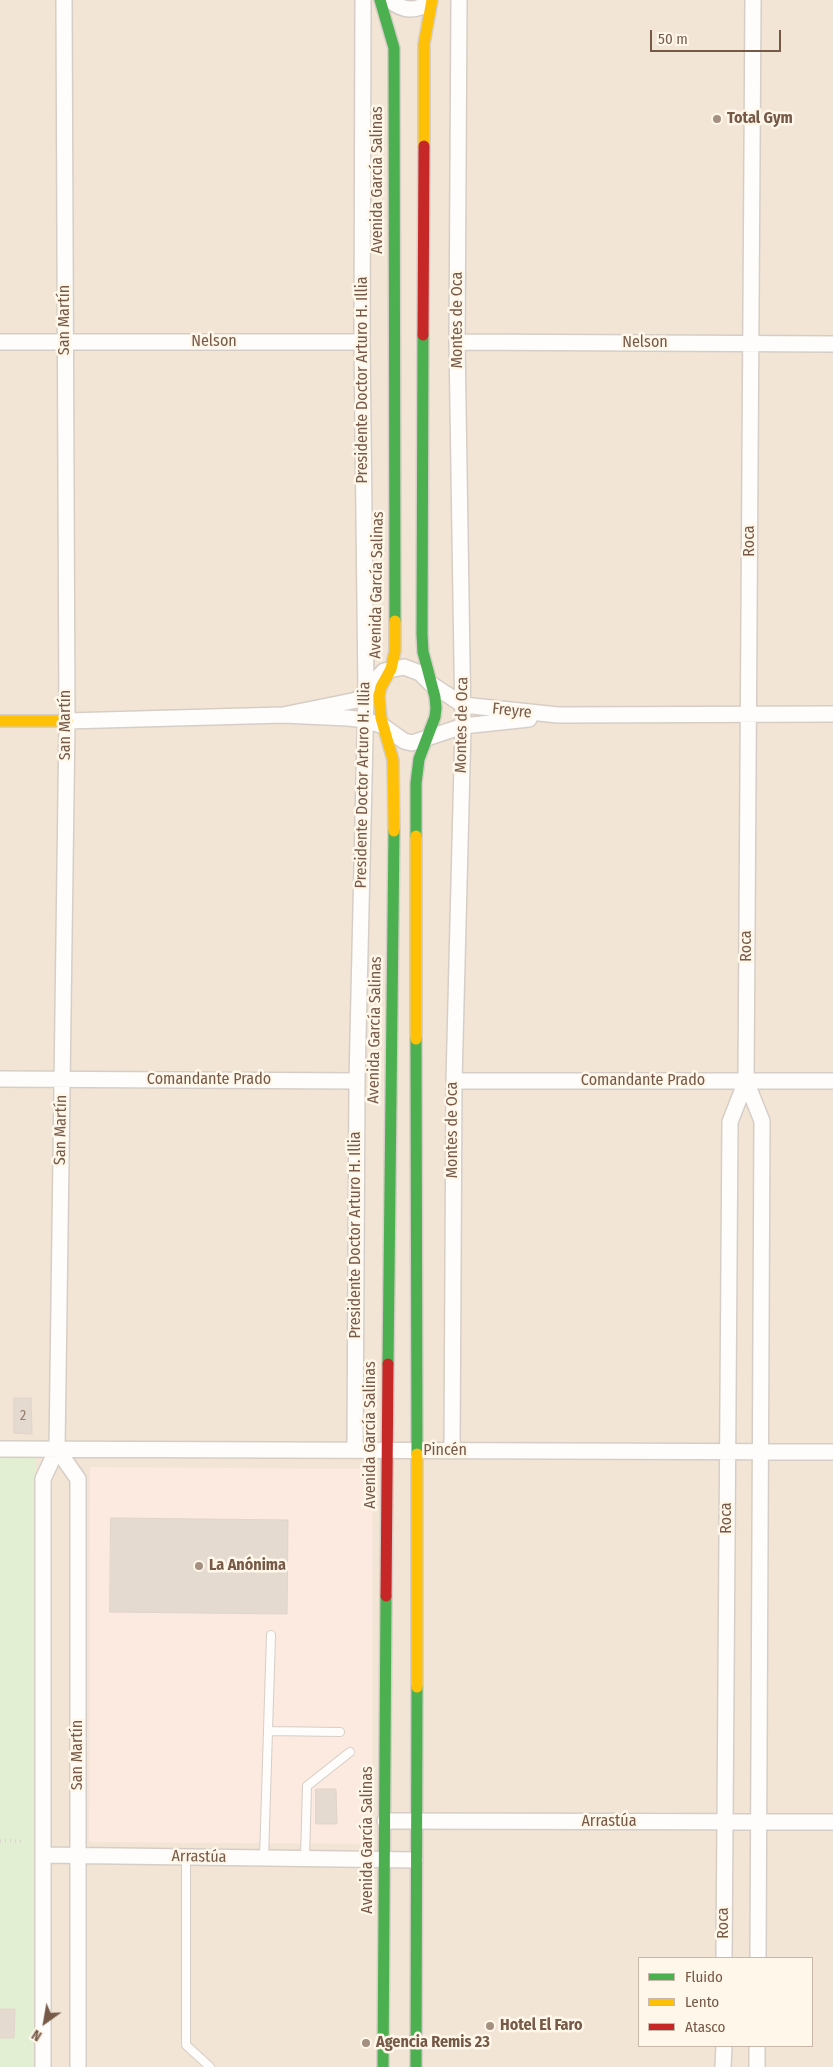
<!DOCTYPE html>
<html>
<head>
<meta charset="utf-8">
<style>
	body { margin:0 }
	#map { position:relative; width:833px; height:2067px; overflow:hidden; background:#f8f2e9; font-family:"Fira Sans Condensed",sans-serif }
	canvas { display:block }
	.legend { position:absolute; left:638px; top:1957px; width:175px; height:90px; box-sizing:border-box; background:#fff7ea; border:1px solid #c9b8a9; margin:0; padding:6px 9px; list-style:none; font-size:15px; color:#775947 }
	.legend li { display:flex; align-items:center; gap:10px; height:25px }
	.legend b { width:25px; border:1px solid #c9b8a9 }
	.north { position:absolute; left:20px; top:1997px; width:50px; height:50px; -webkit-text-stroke:4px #fff7ea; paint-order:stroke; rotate:212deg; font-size:14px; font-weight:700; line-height:20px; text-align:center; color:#775947 }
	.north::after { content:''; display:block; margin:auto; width:18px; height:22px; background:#775947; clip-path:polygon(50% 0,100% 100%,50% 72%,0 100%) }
	.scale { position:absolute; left:650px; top:30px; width:131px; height:22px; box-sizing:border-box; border:2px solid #775947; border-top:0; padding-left:6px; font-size:15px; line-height:18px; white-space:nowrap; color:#775947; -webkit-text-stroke:4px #fff7ea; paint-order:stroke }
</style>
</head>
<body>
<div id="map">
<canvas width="833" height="2067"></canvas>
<ul class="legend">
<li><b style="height:6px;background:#4caf50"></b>Fluido</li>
<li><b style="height:6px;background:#ffc107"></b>Lento</li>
<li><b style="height:6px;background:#c62828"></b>Atasco</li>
</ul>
<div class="north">N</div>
<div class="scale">50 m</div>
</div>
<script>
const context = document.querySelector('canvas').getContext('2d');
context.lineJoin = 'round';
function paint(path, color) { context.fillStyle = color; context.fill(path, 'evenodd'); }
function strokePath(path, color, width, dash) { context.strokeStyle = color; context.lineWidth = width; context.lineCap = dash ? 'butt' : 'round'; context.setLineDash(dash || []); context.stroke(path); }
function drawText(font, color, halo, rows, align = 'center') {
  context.font = font + ' "Fira Sans Condensed",sans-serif'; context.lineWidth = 5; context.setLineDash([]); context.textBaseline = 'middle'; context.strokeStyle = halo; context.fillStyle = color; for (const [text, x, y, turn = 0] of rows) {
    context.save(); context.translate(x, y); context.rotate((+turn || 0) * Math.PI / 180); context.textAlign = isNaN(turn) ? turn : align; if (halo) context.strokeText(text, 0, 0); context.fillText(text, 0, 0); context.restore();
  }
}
paint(new Path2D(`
	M0,0h833v2067h-833zM639,1958h173v88h-173z`), '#f2e5d6');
paint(new Path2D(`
	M90,1467l283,2 -1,375 -283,-2z`), '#fce9df');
paint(new Path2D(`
	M0,1456h35l1,611h-36z`), '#e3efd2');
const building = new Path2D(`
	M14,1398h17l1,36 -18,-1z
	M111,1518l177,2 -1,94 -177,-2z
	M316,1789h20l1,35h-21z
	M0,2009h15l-1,29h-14z`);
paint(building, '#e5dad0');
strokePath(building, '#e1d5cb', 1);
const lane = new Path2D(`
	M268,1731l72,1
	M186,1857v188l24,22
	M264,1858l7,-223
	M305,1858l2,-72 43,-34`);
const street = new Path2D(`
	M390,0c12,11 28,13 40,0
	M753,0l-7,1081 16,40 -4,837
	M0,342h362
	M457,342l376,2
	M283,715l74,-15 27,-29 20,-4 16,6 11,11 32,21 95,10 275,-1
	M67,721l216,-6 65,3 17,2 18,6 21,15 8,2 51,-17 66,-7
	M0,1079l357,2
	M454,1081h379
	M0,1449l833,3
	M57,1449l21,30v588
	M355,1450l2,-369 9,-389 -4,-350 1,-342
	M452,1451l2,-370 9,-355 -6,-384 2,-342
	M385,1821l448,1
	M43,1855l372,5
	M724,1958l6,-836 16,-41
	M43,2067v-588l14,-30 10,-728 -3,-721
	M723,2067l1,-21
	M757,2067v-21`);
const fast = new Path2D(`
	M380,0l14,48 1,573
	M416,836v-53l3,-24 16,-42 1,-9 -1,-11 -12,-45 -1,-18 1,-299
	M416,1039l1,415
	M388,1364l6,-533
	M383,2067l3,-471
	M416,2067l1,-380`);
const slow = new Path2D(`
	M424,146v-102l8,-44
	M0,721h67
	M394,831l-1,-71 -12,-42 -2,-22 2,-9 10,-18 4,-18v-30
	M416,836v203
	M417,1687v-233`);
const jam = new Path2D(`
	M423,335l1,-189
	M386,1596l2,-232`);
strokePath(lane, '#d6cec6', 10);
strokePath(street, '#d6cec6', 18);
strokePath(fast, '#d6cec6', 14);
strokePath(slow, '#d6cec6', 14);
strokePath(jam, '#d6cec6', 14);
strokePath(new Path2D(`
	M0,1841h21`), '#dad2cb', 3, [1, 4]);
strokePath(lane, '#fefdfc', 8);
strokePath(street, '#fefdfc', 15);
strokePath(fast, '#4caf50', 11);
strokePath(slow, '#ffc107', 11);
strokePath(jam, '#c62828', 11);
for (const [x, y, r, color] of [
	[717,119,5,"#a48f80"],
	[199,1566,5,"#a48f80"],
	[490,2026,5,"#a48f80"],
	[366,2043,5,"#a48f80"]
]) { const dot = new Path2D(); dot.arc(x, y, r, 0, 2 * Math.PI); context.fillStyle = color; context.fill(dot); strokePath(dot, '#fff7ea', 2); }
drawText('14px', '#947b6c', null, [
	["2",23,1416]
]);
drawText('bold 16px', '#775947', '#fff7ea', [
	["Total Gym",727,119],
	["La Anónima",209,1566],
	["Hotel El Faro",500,2026],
	["Agencia Remis 23",376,2043]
], 'left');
drawText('16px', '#775947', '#fff7ea', [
	["Avenida García Salinas",378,180,-90],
	["San Martín",65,320,-90],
	["Montes de Oca",458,320,-90],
	["Nelson",214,342],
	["Nelson",645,343],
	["Presidente Doctor Arturo H. Illia",363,380,-90],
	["Roca",750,541,-90],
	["Avenida García Salinas",377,585,-89],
	["Freyre",512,711,6],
	["San Martín",66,725,-90],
	["Montes de Oca",462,725,-89],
	["Presidente Doctor Arturo H. Illia",363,785,-89],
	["Roca",747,946,-90],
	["Avenida García Salinas",375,1030,-89],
	["Comandante Prado",209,1080],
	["Comandante Prado",643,1081],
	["San Martín",61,1130,-89],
	["Montes de Oca",453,1130,-90],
	["Presidente Doctor Arturo H. Illia",356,1235,-90],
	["Avenida García Salinas",371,1435,-90],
	["Pincén",445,1451],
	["Roca",727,1518,-90],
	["San Martín",78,1755,-90],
	["Arrastúa",609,1822],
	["Avenida García Salinas",368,1840,-90],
	["Arrastúa",199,1857,1],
	["Roca",724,1923,-90]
]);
</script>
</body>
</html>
